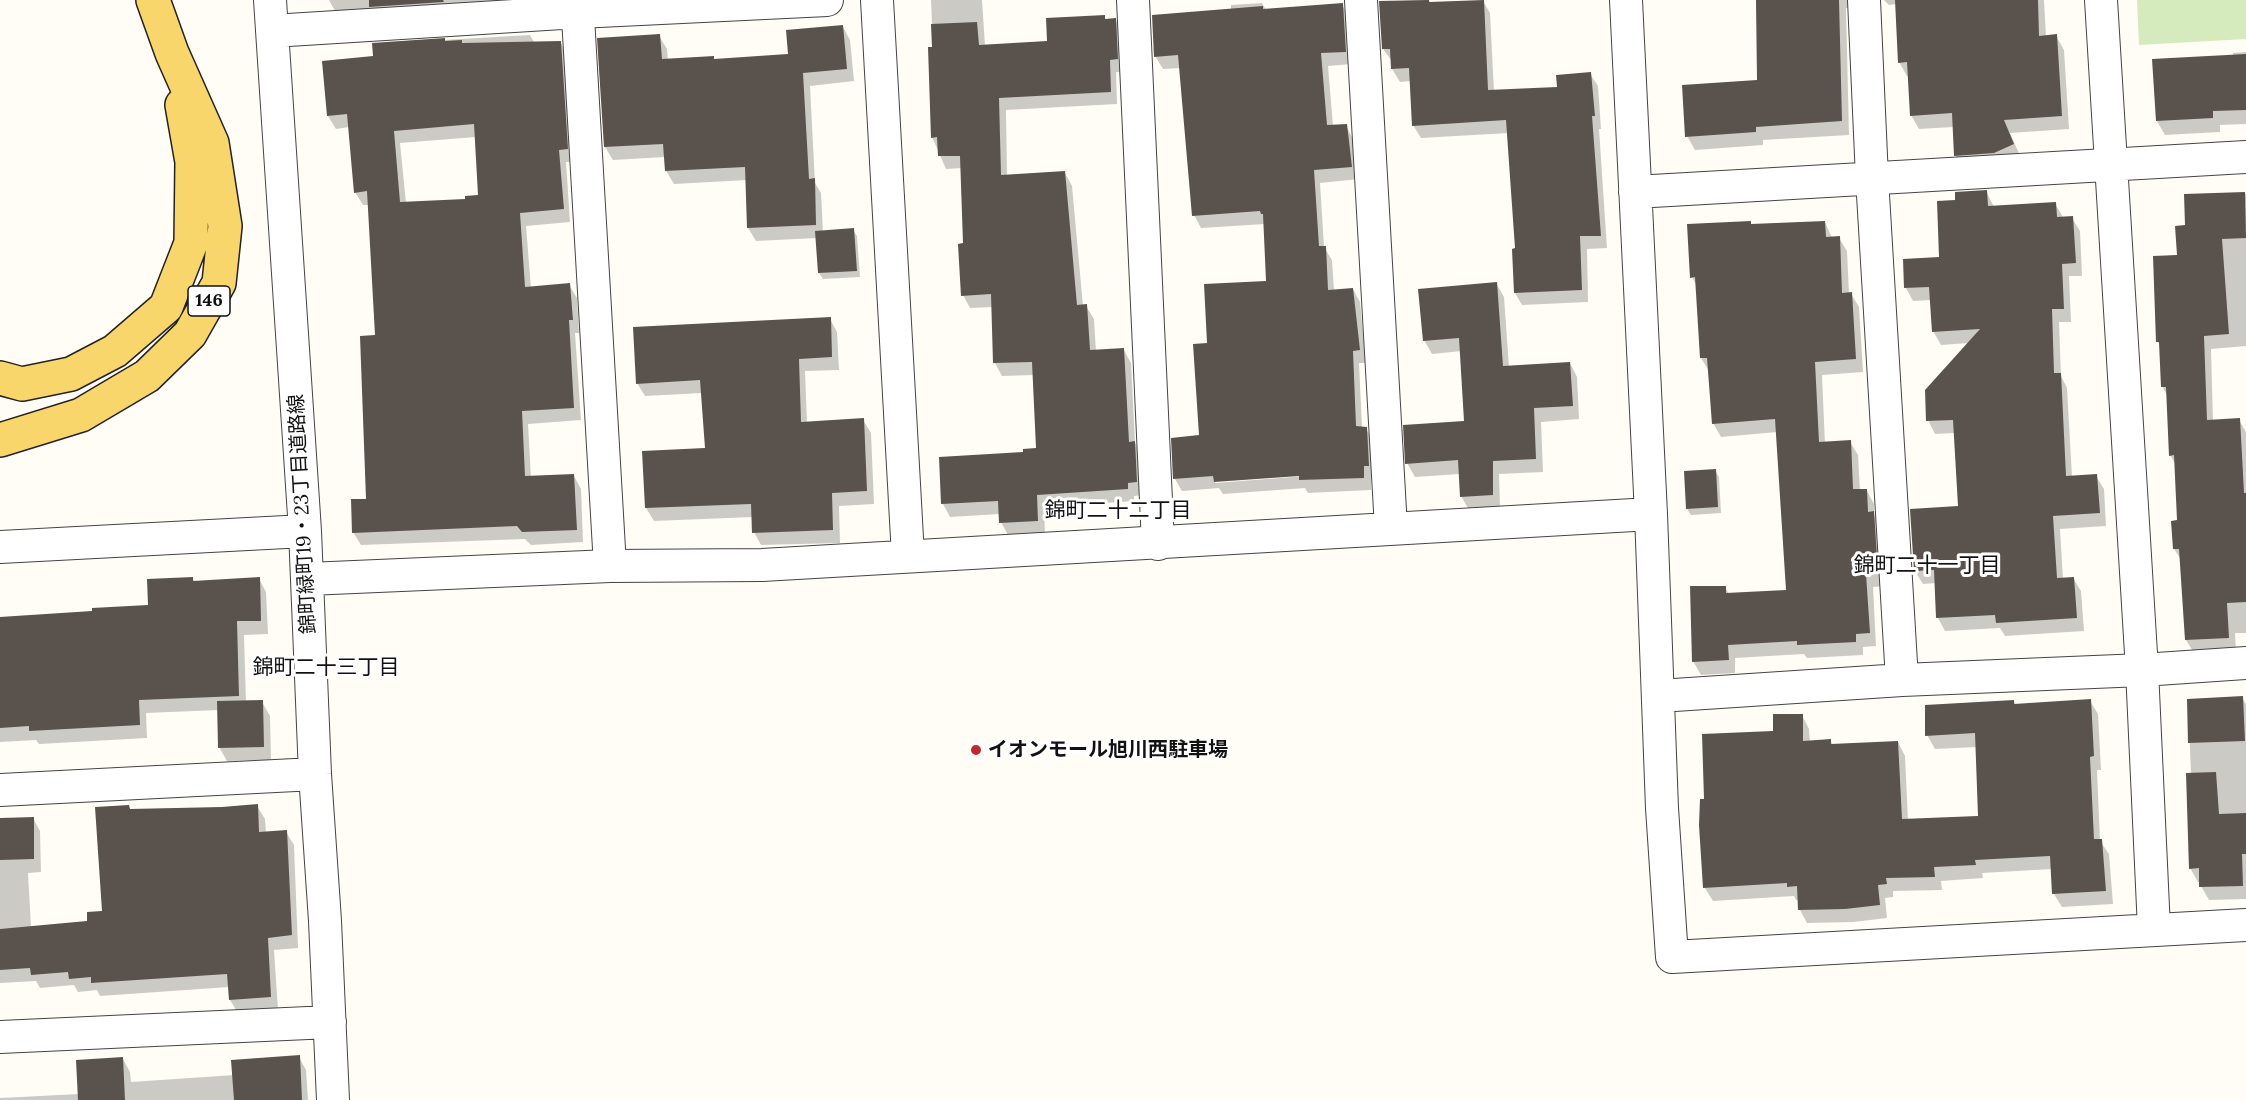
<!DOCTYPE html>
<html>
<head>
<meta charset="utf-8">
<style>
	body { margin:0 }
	canvas { display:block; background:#fffdf5 }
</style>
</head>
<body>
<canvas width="2246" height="1100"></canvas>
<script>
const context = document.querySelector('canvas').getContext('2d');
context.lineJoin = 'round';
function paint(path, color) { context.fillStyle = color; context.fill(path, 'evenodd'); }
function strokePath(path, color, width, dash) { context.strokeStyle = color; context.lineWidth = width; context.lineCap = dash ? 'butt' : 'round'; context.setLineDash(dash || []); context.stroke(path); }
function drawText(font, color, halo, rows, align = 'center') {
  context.font = font + ' Lora,"Noto Sans JP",serif'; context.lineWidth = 6; context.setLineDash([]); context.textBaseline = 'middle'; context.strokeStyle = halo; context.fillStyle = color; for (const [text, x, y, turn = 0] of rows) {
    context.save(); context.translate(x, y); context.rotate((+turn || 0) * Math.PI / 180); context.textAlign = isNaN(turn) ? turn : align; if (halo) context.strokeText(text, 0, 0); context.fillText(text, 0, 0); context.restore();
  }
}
paint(new Path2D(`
	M2137,0h109v39l-107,6z`), '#d5ebbd');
paint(new Path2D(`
	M329,0h206l-199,13z
	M931,0h51l3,46 64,-3 55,-27 2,4 9,-1 7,13 2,40h-8l1,32 -111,6 1,67 58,-4 7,13 11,120h3l8,13 2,33 28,-2 7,13 4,80 7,12 2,40 -10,1v5l-90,6 1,27 -37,1 -7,-13 -1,-8 -50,3 -7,-13 -3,-46 85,-5 12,-3 -3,-75 -32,1 -7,-13 -2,-56 -23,1 -7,-13 2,-50 -3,-77 -16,1 -14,-32 1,-89z
	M1429,0l2,3 52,-2 7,12 4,79 65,-3 31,-15 8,12 3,43h-2l8,119 -20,1 1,53 -66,3 -7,-12 2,-43 -8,-117 -88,5 -8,-13 -2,-44 -11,1 -8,-13v-8l-9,-12 -2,-47z
	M1756,0h104l-5,7 -9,1 3,127 -86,5v5l-68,5 -8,-14 72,-54z
	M1884,0h160l2,37 10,-1 8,14 5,79 -59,4 11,25 -58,11 -8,-14 -1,-28 -35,2 -8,-14 -2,-39h-2l-8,-14 -2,-58 -8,1z
	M1262,3l4,7 76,-5 8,13 2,46 -24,2 5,60h13l7,13 6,40 -39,4 4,64 8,13 2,31 19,-2 7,13 6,61h-7l3,65 4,1 8,13 2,37h-5v11l-63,3 -3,-5 -82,6 -4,-6 -37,3 -7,-12 25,-43 8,-91 59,-63 -2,-58 -64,4 -7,-13 -13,-147 -18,1 -8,-13 76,-46v-5zM1306,473v3l-91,7v-3z
	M843,27l7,13 4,41 -44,5 5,97 6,10 2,39 30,-2 4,6 3,41 -37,2 -4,-6 -2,-35 -61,3 -8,-13 -1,-48 -73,4 -8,-13 -1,-14 -52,3 -8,-13 54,-111 8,13 1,11 45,-3 2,3 74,-5z
	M530,35l4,7h26l8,13 6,107h-8l4,60 -44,4 5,62 38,-3 8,13 2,35h-4l6,87 -53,4 3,54 43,-2 7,13 2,53 -52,3 -6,-6 -164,6 -8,-13 14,-32 9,-163 -7,-132h-6l-8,-13 -6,-65 -13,2 -8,-13 47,-58 -1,-14zM476,137l3,59 -12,4 -61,3 -6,-60z
	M2246,52v72l-26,1v7l-55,3 -8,-14 76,-65v-3z
	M1986,191l8,16 61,-3 8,13 9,1 8,13 2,45h-13l2,46h-12l2,54 6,12 5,89 24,-1 8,13 2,37 -46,3 3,50 10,-1 8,13 3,40 -79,5 -5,-8 -55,3 -7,-13 -2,-35 -13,1 -8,-13 44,-64 -4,-74 -20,1 -7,-14 41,-77 -28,2 -8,-14 -1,-31 -19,1 -7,-13 35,-30 16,-57z
	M2246,194v152l-35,3 2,72 26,-1 7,12v201h-11l1,18 -42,2 -8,-13 -4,-79 -8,-12 4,-27 -2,-57 -6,-10 -2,-58 -6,-11 -1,-39 -3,-5 29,-116 -1,-30z
	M1750,222l2,3 73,-3 7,16h7l8,13 2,43h2l8,13 4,65 -41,3 3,69 25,-2 8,13 2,36h7l7,13v11l7,11 3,60 -11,1 3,59 -13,1v8l-56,3 -3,-4 -69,4v15l-34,2 -8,-14 32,-74 4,7 58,-3 -10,-159 -56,5 -8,-14 -4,-52 -8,-13 -3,-70 -6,-11z
	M1496,283l8,14 5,70 61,-4 7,14 2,42 -38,3 2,50 -44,2 1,34 -31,2 -8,-14 -1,-22 -45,3 -8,-14 58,-40 -3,-72 -30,3 -8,-14z
	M830,319l7,13 2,38 -34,1 2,52 56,-3 8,13 3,71 -35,2 1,37 -79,2 -7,-13 -1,-15 -99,4 -8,-13 60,-58 -4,-57 -57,3 -8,-13z
	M1715,470l4,7 2,36 -30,2 -4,-6z
	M193,578l2,4 64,-3 7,13 2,42 -24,1 2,67h16l8,14 1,44 -44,1 -8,-14v-37l-73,3 1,25 -108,6 -3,-4 -36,2v-124l93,-5 56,-7z
	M2242,698l4,6v195l-37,1 -8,-14v-4h-3l-8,-14 1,-94 -3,-73z
	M2014,701l2,4 74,-4 8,13 3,56h-4l3,71 9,13 4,50 -51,3 -8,-13 -2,-25 -70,4 1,5 -42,3 1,9 -49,1v6l-8,1 2,20 -34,4 -46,1 -7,-13 -1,-10h-3l-2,-4 -81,5 -8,-13v-87l70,-68 27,-18 7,14 1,13 20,-2 3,5 65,-3 7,14 3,65 72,-4 -3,-70 -42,2 -8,-14z
	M257,806l8,13 1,14 20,-1 8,13 4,103 -24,2 4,60 -40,3 -8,-13 -1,-13 -129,9 -3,-6 -19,2 -4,-7 -34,3 -4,-7 -36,2v-163l33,-2 7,13 1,41 -13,1 3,54 58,-5 15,-10 26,-102 92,-1z
	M299,1057l7,13 2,30h-308v-2l79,-4 44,-35 7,13 1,10 103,-7z`), '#0003');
paint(new Path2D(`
	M369,0h74l1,2 -75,5z
	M1429,0v2l55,-2 4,90 69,-3 -1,-12 35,-3 4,44h-3l9,120h-21l2,54 -68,3 -2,-44 3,-1 -9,-128 -94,6 -3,-58 -18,1 -1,-20h-8l-3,-48z
	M1756,0h83l3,121 -86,6v5l-71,5 -3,-52 75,-5z
	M1895,0h143l1,36 18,-2 5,82 -58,4 10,24 -20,9 -40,3 -2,-43 -42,3 -3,-54 -9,1z
	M1343,3l3,49 -25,1 6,72 20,-1 5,43 -38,3 5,76h7l2,44 25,-2 7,62 -7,1 3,75 11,1 2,39h-5v12l-65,2v-4l-85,6 -1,-6 -40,3 -2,-41 28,-3 -6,-91 14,-1 -3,-59 62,-3 -3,-67h-2l-1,-3 -68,5 -14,-161 -24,2 -2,-42 111,-9v3z
	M1105,15v4l11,-1 2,41 -8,1 1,32 -112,6 2,77 64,-4 12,134 10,-1 3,46 34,-2 5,94 6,-1 2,41 -9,1v6l-91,6 1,26 -39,2 -1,-22 -57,3 -2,-47 84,-5v-3l13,-1 -4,-86 -39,1 -2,-69 -30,2 -3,-52 5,-1 -3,-87h-22l-1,-19 -6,1 -3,-91h4l-1,-23 46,-2 2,23 68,-4 -1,-23z
	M843,25l4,44 -44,4 6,106 6,-1 1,47 -69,3 -2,-61 -80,4 -2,-27 -59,3 -7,-109 63,-4 2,25 52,-3v3l74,-5 -2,-24z
	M445,38v3l17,-1v3l99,-2 7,108 -9,1 5,59 -44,4 5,74 45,-4 3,37h-4l5,88 -52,3 3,65 49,-2 3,56 -55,2 -5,-6 -165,7 -1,-34h15l-6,-163 15,-1 -8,-144 -13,2 -7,-79 -20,2 -5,-55 51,-5 -1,-13zM474,124l4,71 -13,1v3l-65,3 -6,-71z
	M2246,54v56l-33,1v7l-57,3 -4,-62z
	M1987,190l1,16 68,-4 1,15 16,-1 3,47 -14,1 2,45h-12l2,64h7l5,103 31,-2 3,39 -47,3 4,62 17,-1 3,41 -81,5 -1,-8 -59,3 -2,-48 -20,1 -4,-62 48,-3 -5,-86 -27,1 -1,-31 55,-61 -48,3 -3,-45 -25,1 -1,-29 36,-2 -2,-56 18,-1v-8z
	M2245,192l1,46 -24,1 7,95 -25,2 3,84 33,-2 4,75h2v109l-19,1 2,35 -44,2 -6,-91h-6l-2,-28 6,-1 -3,-65 -5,1 -3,-69h-5l-2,-45h-3l-3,-86 24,-1 -2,-29 10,-1 -1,-31z
	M1751,221v3l74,-3 1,16 14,-1 2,57 10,-1 4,67 -41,3 4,80 32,-2 2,49h14l1,23 6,-1 4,62 -12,1 4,59 -14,1v8l-59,3v-4l-69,4 1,15 -37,2 -2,-76h36v7l60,-3 -11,-171 -63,5 -5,-66h-7l-5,-81 -5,1 -3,-54z
	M854,228l3,43 -39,2 -3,-42z
	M1497,282l6,84 67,-4 3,44 -39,2 2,51 -43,2v34l-33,2 -2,-37 -53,4 -2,-39 61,-4 -5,-83 -36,3 -5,-52z
	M831,317l1,40 -33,2 2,63 63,-4 3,73 -35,2 1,37 -81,3 -1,-29 -106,4 -3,-57 63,-3 -5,-68 -64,4 -3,-57z
	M1716,469l2,38 -32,2 -2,-38z
	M193,577v4l67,-4 1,44h-24l2,75 -100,4 1,25 -111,6v-5l-29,2v-111l92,-6v-3l56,-3 -1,-26z
	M2243,696l2,45 -57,2 -1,-44z
	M2091,699l3,57 -4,1 4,82h8l4,52 -54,3 -2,-38 -75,4 1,5 -42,2 1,10 -49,1 1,6 -9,1 2,20 -35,4 -47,1 -1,-24 -10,1v-4l-84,5 -4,-63 1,-26h4l-2,-65 71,-3v-17h30v27l28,-2v5l67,-3 4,78 76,-3 -3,-83 -50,3v-31l89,-5v4z
	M263,700l1,47 -46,1 -1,-47z
	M2216,772l3,42 27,-1v41h-4l1,32 -44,1v-19l-10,1 -3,-96z
	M258,804l1,28 28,-2 5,105 -24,3 3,59 -42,3 -2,-26 -136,9v-6l-22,2 -1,-7 -37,3 -1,-7 -30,2v-41l87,-8v-9l15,-1 -7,-104 34,-2 1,4 92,-2z
	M34,817v42l-34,1v-42z
	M300,1055l2,45h-68l-3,-40z
	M123,1057l2,43h-47l-2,-40z`), '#5a524d');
const street = new Path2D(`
	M270,0l35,531 10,243 10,147 8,179
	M577,0l33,566
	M877,0l31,556
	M1133,0l25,544
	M1361,0l30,528
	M1626,0l25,514 11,294 10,149 574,-32
	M1864,0l8,178 30,502
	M2101,0l41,670 12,259
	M272,31l306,-19 249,-12
	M1635,192l611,-35
	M0,547l305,-16
	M308,579l302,-13 152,-1 889,-51
	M1659,696l243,-16 240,-10 104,-7
	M0,790l315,-16
	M0,1037l330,-15`);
const primary = new Path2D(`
	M0,378l22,6 49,-10 44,-23 51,-44 25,-64 1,-81 -10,-57
	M0,440l81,-25 66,-39 43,-42 29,-51 6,-57 -13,-83 -40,-90 -19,-53`);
strokePath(street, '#444', 34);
strokePath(primary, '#222', 36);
strokePath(street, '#fff', 32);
strokePath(primary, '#f9d66b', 33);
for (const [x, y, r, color] of [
	[976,750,6,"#c4262e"]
]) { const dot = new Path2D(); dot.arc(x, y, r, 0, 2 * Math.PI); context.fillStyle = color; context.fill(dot); strokePath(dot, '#fff', 2); }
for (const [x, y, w] of [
	[209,301,42]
]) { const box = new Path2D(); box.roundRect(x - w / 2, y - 15, w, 30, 4.5); context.fillStyle = '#fff'; context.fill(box); strokePath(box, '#111', 1.5); }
drawText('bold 18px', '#111', null, [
	["146",209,301]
]);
drawText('20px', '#111', '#fff', [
	["錦町緑町19・23丁目道路線",303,514,-93]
]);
drawText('bold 20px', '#111', '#fff', [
	["イオンモール旭川西駐車場",988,750]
], 'left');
drawText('21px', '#111', '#fff', [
	["錦町二十二丁目",1118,511],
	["錦町二十一丁目",1927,566],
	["錦町二十三丁目",326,668]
]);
</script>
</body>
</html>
